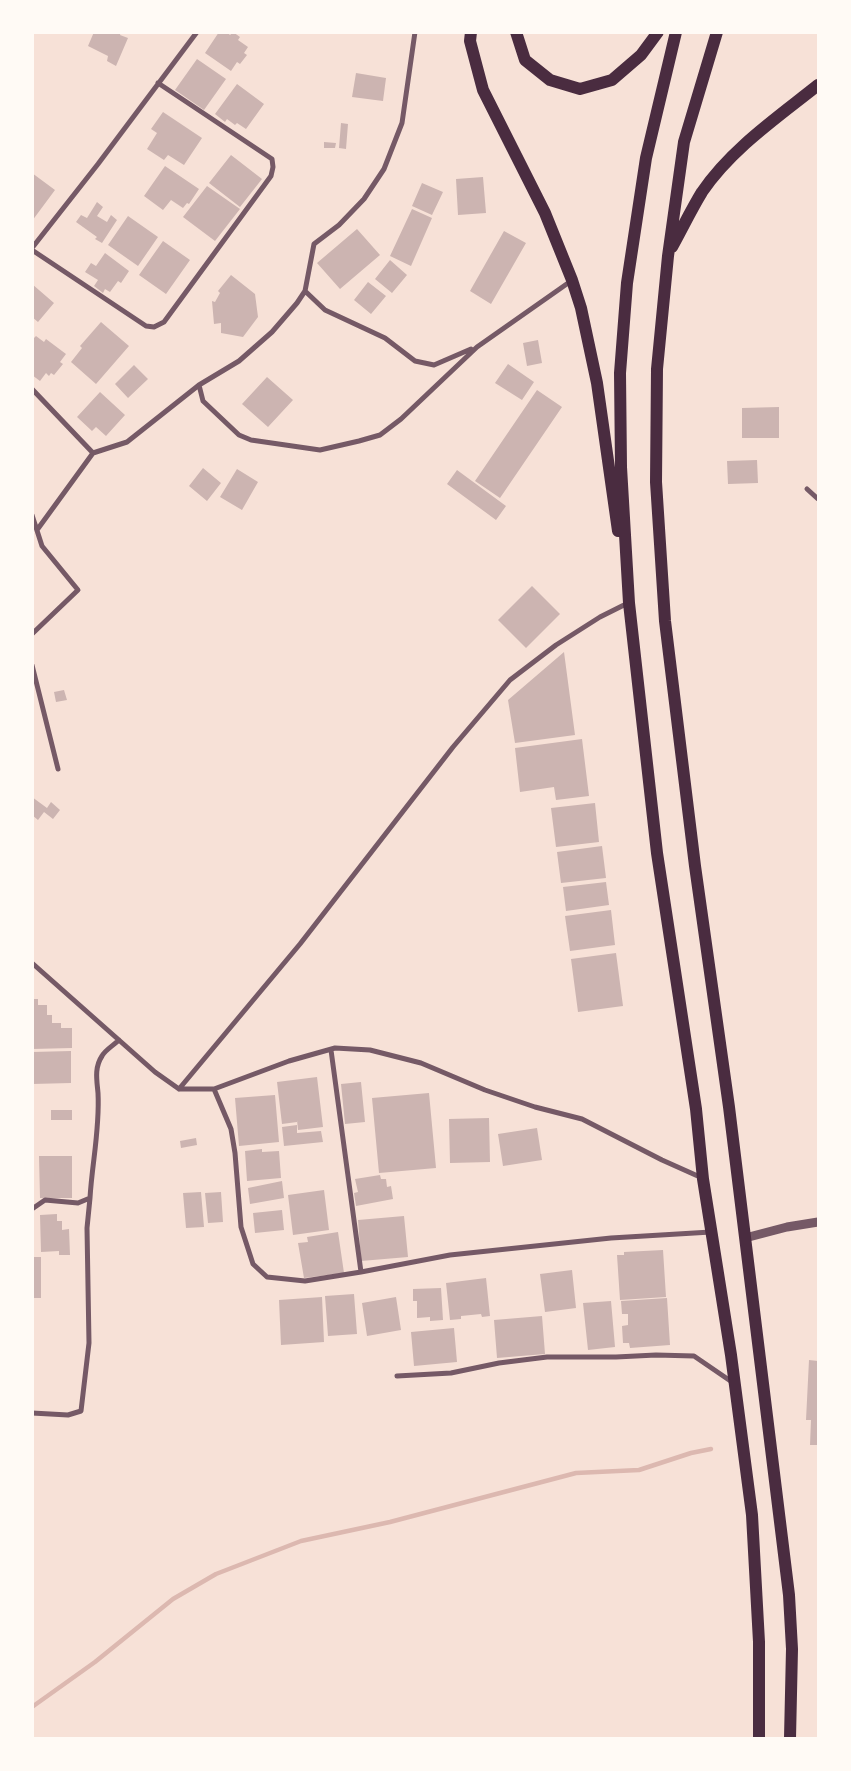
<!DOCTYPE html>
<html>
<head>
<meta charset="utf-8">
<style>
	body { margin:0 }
	#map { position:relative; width:851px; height:1771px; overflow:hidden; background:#f7e1d7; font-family:"PT Sans",sans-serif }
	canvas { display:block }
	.frame { position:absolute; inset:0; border:34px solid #fffaf5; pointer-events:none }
</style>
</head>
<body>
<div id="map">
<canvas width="851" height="1771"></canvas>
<div class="frame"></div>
</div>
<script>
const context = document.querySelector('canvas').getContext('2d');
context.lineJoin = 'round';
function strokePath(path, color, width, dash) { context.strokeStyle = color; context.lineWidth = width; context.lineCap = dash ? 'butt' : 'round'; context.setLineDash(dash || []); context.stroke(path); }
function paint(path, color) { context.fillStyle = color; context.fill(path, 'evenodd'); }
strokePath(new Path2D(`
	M32,1707l63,-45 78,-63 43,-25 85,-33 89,-19 186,-49 63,-3 52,-17 20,-4`), '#dcb8b0', 4.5);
paint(new Path2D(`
	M94,32h27l-1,3 8,3 -12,28 -9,-5 1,-5 -20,-10z
	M219,32h8l3,3 3,-3 7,5 -2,3 10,7 -4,6 3,2 -7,9 -3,-2 -6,9 -26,-18z
	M197,59l29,20 -22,31 -29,-20z
	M356,73l30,5 -3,23 -31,-4z
	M237,84l27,20 -18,25 -9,-6 -2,2 -8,-6 -2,3 -10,-8z
	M163,112l39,26 -18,27 -16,-10 -4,5 -17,-11 10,-16 -6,-4z
	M341,123l7,1 -2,25 -7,-1z
	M324,142l12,1 -1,5h-11z
	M231,155l31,24 -22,28 -31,-24z
	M165,166l34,23 -10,15 -2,-1 -4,5 -12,-8 -8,10 -19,-14z
	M32,173l23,17 -23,31z
	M483,177l3,36 -28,2 -2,-36z
	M422,183l21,9 -11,23 -20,-9z
	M207,186l33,23 -25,32 -32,-24z
	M97,202l6,5 -6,9 10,6 4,-7 6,5 -15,23 -7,-4 2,-2 -21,-15 5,-7 6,3z
	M412,209l20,9 -21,48 -21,-10z
	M128,216l30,21 -20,29 -30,-21z
	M357,229l23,26 -40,34 -23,-26z
	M504,231l22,12 -35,61 -21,-13z
	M163,241l27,19 -24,34 -27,-19z
	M105,253l24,18 -8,12 -3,-2 -8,11 -5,-3 -2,4 -9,-7 4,-6 -13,-8 6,-9 5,3z
	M390,260l17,15 -15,18 -17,-14z
	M231,275l24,19 3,23 -15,20 -22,-4v-10l-7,1 -2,-23 3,1 5,-9 -2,-2z
	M368,282l18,14 -15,18 -17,-14z
	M32,284l22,19 -16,19 -6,-5z
	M101,322l28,24 -33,38 -25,-22 11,-14 -2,-2z
	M36,336l8,6 2,-3 20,15 -6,8 3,2 -9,11 -3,-2 -2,3 -3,-3 -6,8 -8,-6v-35z
	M538,340l4,23 -15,3 -4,-23z
	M508,364l26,18 -12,18 -27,-17z
	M134,365l14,14 -20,19 -13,-14z
	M267,377l26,23 -25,27 -26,-23z
	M537,390l25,17 -62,91 -25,-17z
	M100,392l25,23 -19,21 -10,-9 -4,4 -15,-14z
	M779,407v31h-37v-30z
	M757,460l1,23 -30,1 -1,-23z
	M203,468l18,15 -14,18 -18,-15z
	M237,469l21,13 -16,28 -22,-13z
	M457,470l49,36 -10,14 -49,-36z
	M532,586l28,28 -34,34 -28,-28z
	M564,652l11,83 -60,8 -7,-43z
	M64,690l3,10 -11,2 -2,-10z
	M582,739l7,57 -33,4 -2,-13 -34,5 -5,-44z
	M32,797l15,11 4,-6 9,8 -7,9 -9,-7 -6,8 -6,-5z
	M595,803l4,39 -43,5 -5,-39z
	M602,846l4,32 -45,5 -4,-31z
	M606,882l3,23 -43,6 -3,-24z
	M611,910l4,35 -45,6 -5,-35z
	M616,953l7,53 -45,6 -7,-53z
	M32,999h6v6h9v10h5v8h9v5h11v20l-40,1z
	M71,1051v32l-39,1v-32z
	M317,1077l6,50 -25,3 -1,-10v2l-15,2 -5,-42z
	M361,1082l4,40 -20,2 -4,-40z
	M429,1093l7,75 -57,5 -7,-75z
	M275,1095l4,47 -40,4 -4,-48z
	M51,1110h21v10h-21z
	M489,1118l1,44 -40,1 -1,-44z
	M297,1125v8l24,-2 2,11 -39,4 -2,-19z
	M537,1128l5,32 -39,6 -5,-32z
	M196,1138l1,7 -16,3 -1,-7z
	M262,1149v3l17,-1 2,27 -34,3 -2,-30z
	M39,1156h33v42h-32z
	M380,1175l1,4h5l1,8 4,-1 2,13 -37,7 -2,-13 4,-1 -3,-13z
	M282,1181l2,17 -34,6 -2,-16z
	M324,1190l5,40 -36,5 -5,-40z
	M201,1192l3,35 -18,1 -3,-35z
	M221,1192l2,30 -15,1 -3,-30z
	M282,1210l2,20 -29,3 -2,-20z
	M57,1214v7h5v9l7,-1 1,26h-11v-4l-18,1 -1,-37z
	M404,1216l4,41 -47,4 -3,-41z
	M338,1232l6,41 -40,5 -6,-35 10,-1 -1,-5z
	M663,1250l3,47 -46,3 -3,-45h7v-3z
	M32,1257h9v41h-9z
	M572,1270l4,38 -31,4 -5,-38z
	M486,1278l4,38 -8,1 -1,-3 -20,2v3l-11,1 -4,-37z
	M441,1288l2,32 -13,1v-4l-13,1v-17h-4v-12z
	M354,1294l3,40 -29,2 -3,-40z
	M322,1297l2,45 -43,3 -2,-45z
	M396,1297l5,33 -34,6 -5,-33z
	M667,1298l3,47 -40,3 -1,-5h-6l-1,-17 6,-1v-11h-6l-1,-13z
	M611,1301l4,46 -27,3 -5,-47z
	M542,1316l3,38 -48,4 -3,-38z
	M454,1328l3,34 -43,4 -3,-34z
	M809,1360l9,1v84h-8l1,-25h-5z`), '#ccb4b1');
strokePath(new Path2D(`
	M32,248l66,-84 99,-132
	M32,250l114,76 8,1 10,-5 107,-146 2,-9 -1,-8 -114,-76
	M305,291l20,19 60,28 30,23 19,4 37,-16
	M199,385l4,16 36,34 12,5 69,10 39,-9 21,-6 21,-16 76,-72 94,-66
	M32,389l61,64 34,-11 72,-57 40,-24 33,-29 25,-29 8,-12 9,-47 25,-19 25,-26 20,-30 18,-46 13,-91
	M807,489l11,10
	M32,515l10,31 36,44 -46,44
	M37,530l56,-77
	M32,665l26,104
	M32,963l123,109 24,17h35l75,-28 46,-13 35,2 51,13 64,27 50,17 47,12 80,41 38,17
	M331,1050l30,222
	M179,1089l121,-145 153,-197 57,-67 46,-35 44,-28 28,-14
	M214,1089l17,40 4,24 6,74 12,37 14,13 38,4 56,-9 89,-17 161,-17 100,-6
	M32,1209l13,-9 33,3 12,-5c2,-35 10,-69 8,-105 -1,-12 -4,-25 4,-37 3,-6 12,-11 17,-16
	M397,1376l54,-3 48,-10 48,-6h69l40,-2 38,1 38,26
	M32,1413l36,2 13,-4 8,-68 -2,-115 3,-30`), '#755966', 5);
strokePath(new Path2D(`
	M745,1238l42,-11 31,-5`), '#755966', 9);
strokePath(new Path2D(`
	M471,32l-1,9 13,49 62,123 27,67 9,28 16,75 21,148
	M516,32l9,28 25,20 30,9 32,-9 29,-25 17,-23
	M676,32l-30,126 -19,125 -7,90 1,94 8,136 28,250 39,256 7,70 28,176 21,160 7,127v96
	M717,32l-33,110 -16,114 -11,113 -1,113 9,139 30,245 34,241 60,488 3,54 -2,89
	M672,247c10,-18 19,-37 30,-55 29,-43 76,-75 116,-107`), '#4a2c40', 12);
</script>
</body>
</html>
